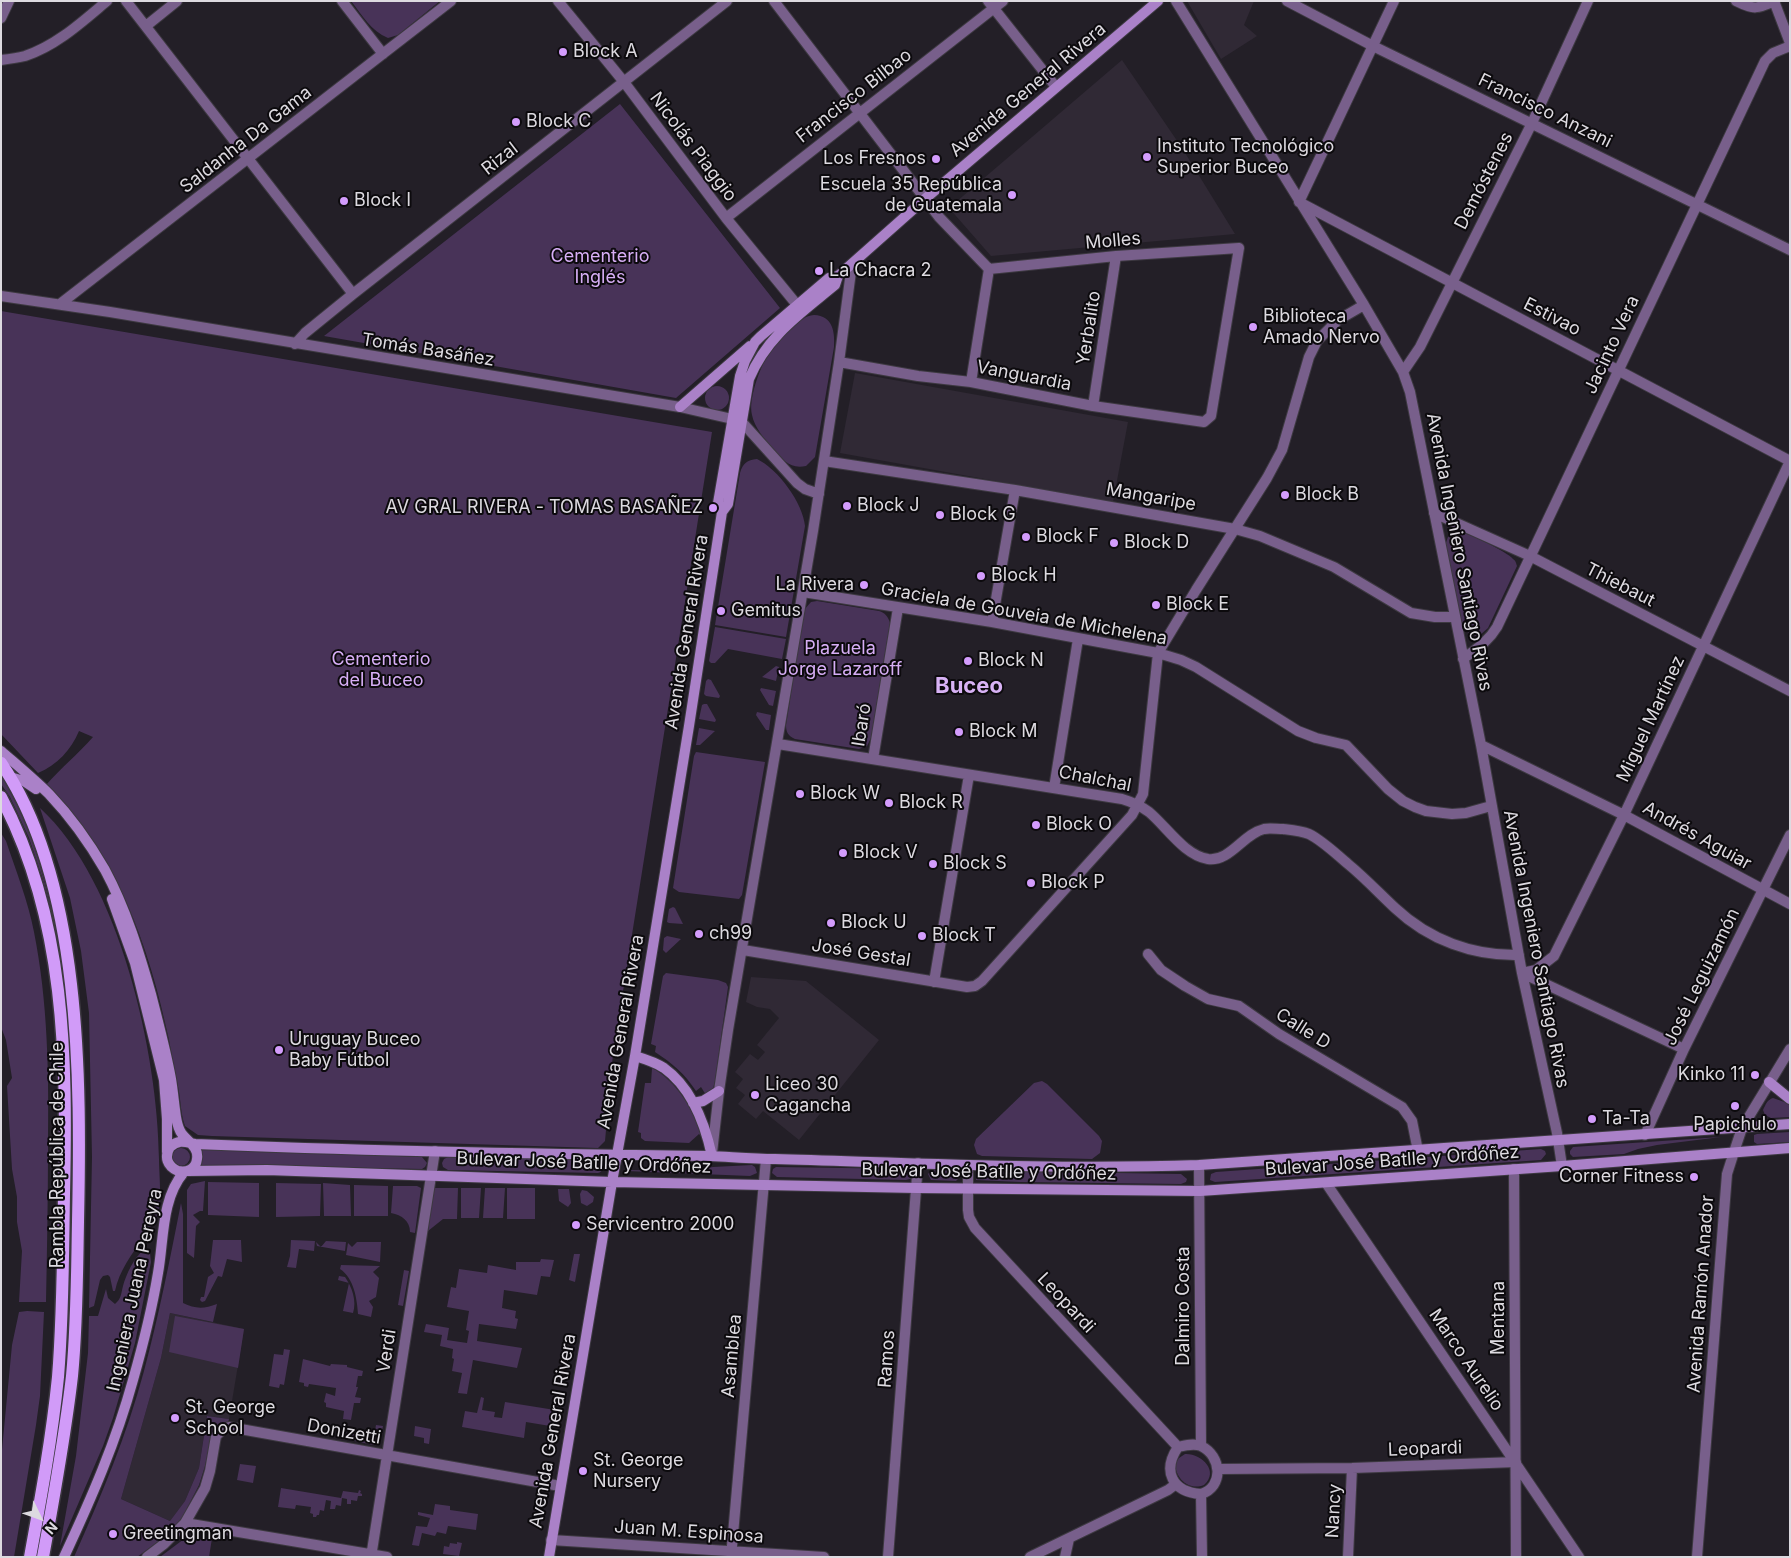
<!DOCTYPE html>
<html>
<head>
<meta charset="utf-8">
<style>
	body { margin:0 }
	#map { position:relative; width:1791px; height:1558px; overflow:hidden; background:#231f27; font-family:Inter,sans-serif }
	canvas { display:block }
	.frame { position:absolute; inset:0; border:2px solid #dddae0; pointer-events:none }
	.north { position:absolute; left:15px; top:1493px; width:50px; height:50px; -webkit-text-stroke:4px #0c0a0d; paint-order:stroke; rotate:132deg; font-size:14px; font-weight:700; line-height:20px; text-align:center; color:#dddae0 }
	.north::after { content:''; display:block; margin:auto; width:18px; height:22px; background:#dddae0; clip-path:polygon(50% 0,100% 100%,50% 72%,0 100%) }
</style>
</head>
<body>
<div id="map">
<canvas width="1791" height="1558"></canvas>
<div class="frame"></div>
<div class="north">N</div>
</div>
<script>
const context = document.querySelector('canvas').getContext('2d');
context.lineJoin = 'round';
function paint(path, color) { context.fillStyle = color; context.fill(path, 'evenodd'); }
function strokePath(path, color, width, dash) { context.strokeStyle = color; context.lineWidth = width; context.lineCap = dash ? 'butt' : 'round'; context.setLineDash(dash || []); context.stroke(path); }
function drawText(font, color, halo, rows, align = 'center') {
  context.font = font + ' Inter,sans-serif'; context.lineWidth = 4; context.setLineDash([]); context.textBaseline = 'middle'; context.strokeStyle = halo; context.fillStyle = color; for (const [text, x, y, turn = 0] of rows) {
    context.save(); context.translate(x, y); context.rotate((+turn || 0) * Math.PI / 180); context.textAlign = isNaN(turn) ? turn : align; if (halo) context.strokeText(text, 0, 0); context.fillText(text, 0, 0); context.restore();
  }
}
paint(new Path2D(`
	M1187,1h67l-10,24 13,11 -36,23z
	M1122,60l60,88 53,86 -244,22 -42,-48z
	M855,373l273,49 -15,80 -273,-49z
	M751,977l55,4 73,59 -80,100 -36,-29 -7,8 -18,-15 7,-9 -9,-7 7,-9 -8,-7 15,-18 8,6 7,-8 -8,-7 22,-27 -9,-9 -13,-2 -11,-5z
	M170,1313l74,16 -15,90 -22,-3 -8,52 -14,33 -15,20 -49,-22 40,-141z`), '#302935');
paint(new Path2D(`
	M351,1h89l-42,34 -10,3c-17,-7 -26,-23 -37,-37z
	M620,104l160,204 -104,90 -352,-62z
	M1,311l711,121 -99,622 -8,87 -7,7 -386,-12 -14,-1 -13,-9c-4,-11 -4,-22 -6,-34 -3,-17 -7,-34 -10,-52 -21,-97 -51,-184 -123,-255 15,-17 32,-31 47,-48l-14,-6c-8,19 -22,34 -41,42l-37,-39z
	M814,315c19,1 21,17 20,32l-19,110 -9,9c-16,3 -22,-5 -32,-16 -8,-9 -20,-23 -22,-35 -2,-9 0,-18 2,-26 8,-28 18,-45 40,-63 7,-6 11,-10 20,-11z
	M705 398a12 12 0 1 1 24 0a12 12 0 1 1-24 0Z
	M757,459c21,10 46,44 48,67l-19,111 -71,-12 25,-152c3,-10 7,-13 17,-14z
	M1456,531c7,-1 52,21 57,28 3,2 3,4 4,7l-29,62 -8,7 -4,1 -11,-5 -4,-8 -16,-78 3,-8z
	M817,601l62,10c6,2 9,5 11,12l-19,115 -4,8 -8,3 -64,-10c-7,-3 -9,-7 -9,-14l18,-115 7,-8z
	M715,627l71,12 -4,20 -54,-10 -13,14h-4l-2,-2z
	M776,666l3,1 -3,14 -14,-4z
	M708,679l3,1 9,16 -1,2 -13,-2 -2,-2 2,-13z
	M761,688l15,3 -3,15 -4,-1 -9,-15z
	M704,704h3l9,16 -1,2 -16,-3 3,-14z
	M757,712l14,3 -2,15h-3l-10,-15z
	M699,728l16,3 -15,14h-4z
	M696,752l69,10 -23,133 -3,4 -60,-7 -6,-4 21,-132z
	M1,777h3l21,42 14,42 16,61 5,30h-1l-5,-30 -12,-45 -13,-39 -19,-41 -9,-13z
	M40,808c80,73 118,246 119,351 0,13 3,41 -1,53 -2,9 -10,18 -15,26 -11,16 -24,33 -28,53h-2l-3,-14 -2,-2 -5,1 -3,4 -6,26 -5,2 3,-151 -3,-144 -8,-62 -11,-53z
	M1,833l5,8c10,30 22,60 28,91 14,70 15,143 14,215 0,51 -1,103 -2,155h-27l3,-51 -5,-29v-25l-5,-28 -5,-83 5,-8 -6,-38 -5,-13z
	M673,907l2,1 8,16 -14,-1 -2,-1 2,-13z
	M667,936l14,3 -15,14 -3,-3 1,-12z
	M666,973l52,7 8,3 2,4 -13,94 -2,8 -7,6 -5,-8 -5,4c-11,-17 -24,-28 -41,-39l1,-6 -5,-2 12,-68z
	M652,1068c22,11 45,44 49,68l-2,-2 -10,9 -44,-2 -4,-3v-5l-3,-1 7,-49h6z
	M1042,1081l5,3 52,52 3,5 -2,12 -8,6 -110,-3 -5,-2 -3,-9 2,-6 58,-56z
	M1773,1098l17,6v13l-19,1 -6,-3 -2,-5c3,-6 4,-10 10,-12z
	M1790,1132v10l-33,2 -3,-2v-7l3,-1z
	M1721,1137l-64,8 -19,4 -14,5 -51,3 -3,-3v-3l3,-4z
	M199,1148l223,9 5,6 -2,4 -3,2 -211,-4 -11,1z
	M172 1157a9 9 0 1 1 18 0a9 9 0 1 1-18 0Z
	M1541,1149l4,2 1,3 -5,6 -326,22 -5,-2 1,-6 5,-2z
	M448,1157l149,3 6,3c1,4 0,9 -5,10l-150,-3 -5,-3 -1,-4 2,-4z
	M752,1165l3,2 2,6 -7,3 -123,-5 1,-1 64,1 21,-4z
	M776,1167l134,2 3,3v6l-7,2 -129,-3 -5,-4 1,-4z
	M932,1170l25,1 3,2v4l-4,4 -25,-1 -3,-6z
	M993,1171l188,3 6,5 -1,3 -5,2 -161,-2 -44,-2v-6l4,-2z
	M205,1181l-2,30h-3l-7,4 7,7 -4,4 -2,32 -7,-5v-63l4,-6z
	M208,1182l51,1v34l-51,-2z
	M276,1183l45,1 -1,32 -44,1z
	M323,1183l27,2 1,31h-27z
	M354,1185l34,1v30h-34z
	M393,1186h24l4,2 -6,45 -5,-1c0,-11 -8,-17 -19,-19z
	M434,1188h24l-1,31h-14l-15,12z
	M461,1188h20l-2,30h-18z
	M485,1188h20l-2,30h-20z
	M507,1188h28v31h-28z
	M558,1189h11l2,14 -3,4 -9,-6z
	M582,1190l5,1 7,6 -1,5 -6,4 -6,-3 -1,-9z
	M181,1203l2,11v89c12,6 21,6 34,1l-4,18 -43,-9 -9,45 -40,141 49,22 15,-20 14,-33 8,-52 22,3 -1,4 -12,3 -4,6 -7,34 -6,19 -18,35 -11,13 -33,24h-63c27,-61 53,-122 70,-186 15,-56 26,-112 37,-168z
	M213,1240h28l1,22 -15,-3 -5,18 -4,-1 -13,25 -3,1 -2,-2 1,-3h3l4,-20 6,-4 -4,-7z
	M291,1240l24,1 -1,10 -15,-2 -3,19 -9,-1 3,-11z
	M326,1241l20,1 -1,9 -28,-5 -1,-4 5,5z
	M357,1242h24l-1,20 -34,-7 2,-12 4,4z
	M144,1250h4l2,3 1,9 -16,81 -22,75 -10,28 -43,100 16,-90 12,-103 1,-37h9l8,-27 2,9 7,6c6,-5 6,-10 8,-18 3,-11 11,-29 21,-36z
	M574,1254h6l-5,28 -6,-2z
	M541,1259l13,1 -4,17 -9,-1 -4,19 -33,-5 -2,18 14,3 -1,7 3,1 -2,10 -37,-5 -2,17 45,7 -5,20 -44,-8 -6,34 -9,-1 4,-20 -10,-2 2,-12 -2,-1 1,-9 -13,-3 2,-11 -18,-3 2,-8 23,4 -2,12 20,3 2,-12 -3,-1 3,-19 -22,-4 4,-20 5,1 3,-19 28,4 1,-8 28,5v-8h24z
	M341,1265l39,1 -7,6 6,6 -3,19 -7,4 4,6 -2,10 -13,-3c-1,-15 -4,-36 -18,-45z
	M404,1270l5,1 -6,35 -5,-1z
	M339,1276l6,1c7,10 12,24 8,36l-10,-2 6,-28 -11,-3z
	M27,1311l17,1 -4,84 -4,29 -22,132h-13v-97l11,-115 7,-33z
	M175,1316l69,13 -6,39 -69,-16z
	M284,1349l6,1 -6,35 -4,-1 -1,4 -10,-2 5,-32 9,1z
	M303,1359l27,7 1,-2 16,1v2l16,4 -1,5h-4l-2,11h2l-3,10 6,1 -1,5h-6l-3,17 -8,-1 1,-8 -18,-4v-4l-2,-1 2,-9 9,3 1,-8 -27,-4 -1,3 -4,-1v-3l-5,-1z
	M481,1397l3,1 -2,12 13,2 -1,5 8,1 3,-16 50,8 -5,16 -24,-4 -2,16 -62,-11 3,-16 12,2z
	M376,1425l7,1 -3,14 -6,5 -34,-7 1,-6 33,5z
	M415,1426l16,3 -2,15 -5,-1v-5l-10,-2z
	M1185,1454c16,-1 35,17 19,31 -15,6 -28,-6 -29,-21l4,-6z
	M240,1464l16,2 -3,17 -16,-3z
	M281,1488l60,10 2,-7 15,2 1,-3 2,1 -1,2 2,1v2h-4l-1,5 -6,-1v4h-4v-5l-5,-1 -1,8 -5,-1 -1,4h-5l1,-8 -5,-1 -2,11 -4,-1 -1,5h-2l-1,2h-3v-3l-3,-1 1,-6 -15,-2 -1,4 -17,-2z
	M435,1504l15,2v4l28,4 -2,16 -28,-4 -2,8 -9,-2 -2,4 -13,-3 -3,13 -7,-1 4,-19 11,1 3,-9 -12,-3v-3l15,3z
	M204,1531l9,1 -4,25h-49l28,-21z
	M457,1542l5,1 -3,13 -16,-2 1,-8 5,1 1,-4 7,1z`), '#483358');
const minor = new Path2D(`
	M126,1l227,293
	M342,1l41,53
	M558,1l66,81 102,136 76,93
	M774,1l165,216 50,52
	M988,1l68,86
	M1176,1l188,304 39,67 7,20 71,353 41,228 35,160 5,33
	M1287,1l86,45 417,204
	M1394,1l-95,201 491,259
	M1736,1c18,9 21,8 39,0
	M1,18l8,-17
	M146,26l31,-25
	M1,60c8,-1 16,-2 24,-4 31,-10 57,-34 82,-55
	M726,218l277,-217
	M1,296l109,16 570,95 61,14 56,62 8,6 14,5
	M60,304l391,-303
	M295,344l10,-11 48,-39 374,-293
	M839,362l79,14 53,6 122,24 111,16 7,-6 28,-168 -123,8 -127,13
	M1403,372l17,-25 112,-224 56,-122
	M971,382l18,-113
	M1093,406l23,-150
	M824,461l191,29 220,39 25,7 74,31 77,46 24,4h19
	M1434,513l96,43 260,135
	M803,592l189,30 166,31 23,7 15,7 102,64 18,7 30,7 42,44 15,12 12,6 11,4 26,3 14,-1 25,-7
	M992,622l23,-132
	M1463,659c13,-10 25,-17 34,-32l268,-566 8,-8 17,-7
	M778,744l344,55c10,3 19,7 27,13 18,15 35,43 59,47 22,3 35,-25 56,-30 5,-1 13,0 19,0 8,1 18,2 26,5 14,7 27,20 39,30 17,14 31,29 47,44 34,32 78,48 124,47
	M1481,745l143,70 166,89
	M873,759l25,-151
	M1054,788l24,-149
	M743,950l224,37 8,-1 7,-5 150,-166 11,-21 15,-141 38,-63 71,-112 15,-28 27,-93 8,-16 21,-21 26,-15
	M1148,954l13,16 24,16 23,13 31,7 40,28 123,73 10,14 6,30
	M1522,973l14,-3 18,-14 70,-141 166,-354
	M1522,973l162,76
	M934,982l35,-207
	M1645,1135l39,-86 106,-214
	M712,1153l7,-62 9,-61 85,-499 26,-169 13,-98
	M968,1165v45l1,7 6,11 203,219
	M1199,1165l2,281
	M1514,1169l2,388
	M1326,1183l253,374
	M1178,1447c8,-2 16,-4 23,-1 21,10 23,41 0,48
	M1178,1447c-16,24 -6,45 23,47
	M1219,1469l133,-1 164,-6
	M1201,1494l1,63
	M185,1523l20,-35 5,-17 6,-35 6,-6 7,-3 331,59
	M551,1540l273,17
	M147,1557l17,-13 21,-21 202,34
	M371,1557l64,-406
	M731,1557l35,-398
	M888,1557l30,-394
	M1030,1557l138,-67 8,-6
	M1065,1557l4,-18
	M1348,1557l4,-89
	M1697,1557l30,-383 7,-22`);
const tertiary = new Path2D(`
	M1774,1l16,42
	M1734,1152l8,-24 48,-79`);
const secondary = new Path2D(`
	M680,407l70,-61
	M722,512l6,-8 21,-125c18,-43 51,-65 86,-94l3,-9
	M1,751c16,14 33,28 48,43 21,22 41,50 56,76 21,39 34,82 46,124 7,28 15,57 20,85 2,12 3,25 5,38 1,6 2,12 6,17 6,8 17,13 15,25 -1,10 -10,14 -19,12 -11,-5 -14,-14 -8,-24 9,-8 15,-5 25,-3 172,7 343,10 515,12 22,1 44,3 65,3 142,4 283,11 424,6l591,-41
	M10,777l14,4 12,8
	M112,899l23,64 29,117 3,39v33
	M635,1056c10,3 20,6 29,12 28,20 41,56 48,88
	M1769,1082l21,17
	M693,1103l10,-2 16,-10
	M188,1171l79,-1 345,12 305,6 283,3 362,-25 228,-18
	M64,1557c27,-58 52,-115 69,-177 10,-35 19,-71 25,-107 6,-33 3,-74 26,-101
	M549,1557l63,-375 23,-126 54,-330 33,-214 -4,-9 22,-127 5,-15 10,-19 6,-6 68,-58 9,-2 88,-78 232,-197`);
const primary = new Path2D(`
	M1,763c81,119 80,318 77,459 -1,51 -1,103 -6,154 -7,61 -18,121 -29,181
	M1,797c65,122 66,262 63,397 -1,61 -1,122 -6,183 -6,60 -17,120 -28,180`);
strokePath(minor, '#3d3941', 12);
strokePath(tertiary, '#3d3941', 12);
strokePath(secondary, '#3d3941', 12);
strokePath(primary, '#3d3941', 15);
strokePath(minor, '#785f8b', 10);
strokePath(tertiary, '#785f8b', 10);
strokePath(secondary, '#aa81c8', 10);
strokePath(primary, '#d19bf8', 12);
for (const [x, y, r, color] of [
	[563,52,5,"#d39cfc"],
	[516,122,5,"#d39cfc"],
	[1147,157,5,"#d39cfc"],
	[936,159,5,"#d39cfc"],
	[1012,195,5,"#d39cfc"],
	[344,201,5,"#d39cfc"],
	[819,271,5,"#d39cfc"],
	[1253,327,5,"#d39cfc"],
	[1285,495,5,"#d39cfc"],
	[847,506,5,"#d39cfc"],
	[713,508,5,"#d39cfc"],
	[940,515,5,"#d39cfc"],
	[1026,537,5,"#d39cfc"],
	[1114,543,5,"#d39cfc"],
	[981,576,5,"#d39cfc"],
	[864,585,5,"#d39cfc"],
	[1156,605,5,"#d39cfc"],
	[721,611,5,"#d39cfc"],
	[968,661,5,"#d39cfc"],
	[959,732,5,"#d39cfc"],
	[800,794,5,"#d39cfc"],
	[889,803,5,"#d39cfc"],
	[1036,825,5,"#d39cfc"],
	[843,853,5,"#d39cfc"],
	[933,864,5,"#d39cfc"],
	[1031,883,5,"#d39cfc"],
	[831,923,5,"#d39cfc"],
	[699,934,5,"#d39cfc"],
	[922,936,5,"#d39cfc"],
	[279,1050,5,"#d39cfc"],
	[1755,1075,5,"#d39cfc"],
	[755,1095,5,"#d39cfc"],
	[1735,1106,5,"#d39cfc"],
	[1592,1119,5,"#d39cfc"],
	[1694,1177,5,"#d39cfc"],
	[576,1225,5,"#d39cfc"],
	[175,1418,5,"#d39cfc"],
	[583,1471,5,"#d39cfc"],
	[113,1534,5,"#d39cfc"]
]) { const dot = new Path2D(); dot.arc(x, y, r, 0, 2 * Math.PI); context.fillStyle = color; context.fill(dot); strokePath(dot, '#0c0a0d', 2); }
drawText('18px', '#dddae0', '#0c0a0d', [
	["Block A",573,52],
	["Block C",526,122],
	["Instituto Tecnológico",1157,147],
	["Superior Buceo",1157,168],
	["Los Fresnos",926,159,"right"],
	["Escuela 35 República",1002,185,"right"],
	["de Guatemala",1002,206,"right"],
	["Block I",354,201],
	["La Chacra 2",829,271],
	["Biblioteca",1263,317],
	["Amado Nervo",1263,338],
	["Block B",1295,495],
	["Block J",857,506],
	["AV GRAL RIVERA - TOMAS BASAÑEZ",703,508,"right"],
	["Block G",950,515],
	["Block F",1036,537],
	["Block D",1124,543],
	["Block H",991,576],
	["La Rivera",854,585,"right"],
	["Block E",1166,605],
	["Gemitus",731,611],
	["Block N",978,661],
	["Block M",969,732],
	["Block W",810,794],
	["Block R",899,803],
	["Block O",1046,825],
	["Block V",853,853],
	["Block S",943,864],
	["Block P",1041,883],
	["Block U",841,923],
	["ch99",709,934],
	["Block T",932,936],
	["Uruguay Buceo",289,1040],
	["Baby Fútbol",289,1061],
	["Kinko 11",1745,1075,"right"],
	["Liceo 30",765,1085],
	["Cagancha",765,1106],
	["Ta-Ta",1602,1119],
	["Papichulo",1735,1125,"center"],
	["Corner Fitness",1684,1177,"right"],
	["Servicentro 2000",586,1225],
	["St. George",185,1408],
	["School",185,1429],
	["St. George",593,1461],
	["Nursery",593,1482],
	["Greetingman",123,1534]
], 'left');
drawText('18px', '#dddae0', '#0c0a0d', [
	["Avenida General Rivera",1028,90,-40],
	["Francisco Bilbao",854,96,-38],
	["Francisco Anzani",1545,111,26],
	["Saldanha Da Gama",246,140,-38],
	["Nicolás Piaggio",693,147,53],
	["Rizal",500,159,-38],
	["Demóstenes",1484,181,-63],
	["Molles",1113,241,-5],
	["Estivao",1552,317,27],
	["Yerbalito",1089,328,-81],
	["Jacinto Vera",1612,345,-65],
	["Tomás Basáñez",428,350,9],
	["Vanguardia",1024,376,11],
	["Mangaripe",1151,497,10],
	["Avenida Ingeniero Santiago Rivas",1459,552,79],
	["Thiebaut",1620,585,27],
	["Graciela de Gouveia de Michelena",1024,614,10],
	["Avenida General Rivera",687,632,-81],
	["Miguel Martínez",1651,719,-65],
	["Ibaró",862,725,-81],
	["Chalchal",1095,779,11],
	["Andrés Aguiar",1697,836,29],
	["Avenida Ingeniero Santiago Rivas",1536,949,79],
	["José Gestal",861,953,9],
	["José Leguizamón",1702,977,-64],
	["Calle D",1303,1029,32],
	["Avenida General Rivera",621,1032,-80],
	["Rambla República de Chile",58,1155,-90],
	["Bulevar José Batlle y Ordóñez",1392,1161,-4],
	["Bulevar José Batlle y Ordóñez",584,1163,2],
	["Bulevar José Batlle y Ordóñez",989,1172,1],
	["Ingeniera Juana Pereyra",135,1290,-78],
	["Avenida Ramón Anador",1701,1294,-86],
	["Leopardi",1066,1303,47],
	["Dalmiro Costa",1184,1306,-90],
	["Mentana",1499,1318,-90],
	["Verdi",387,1351,-81],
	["Asamblea",732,1356,-85],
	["Ramos",887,1359,-86],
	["Marco Aurelio",1466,1360,56],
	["Avenida General Rivera",553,1431,-80],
	["Donizetti",344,1432,10],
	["Leopardi",1425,1449,-2],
	["Nancy",1334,1511,-87],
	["Juan M. Espinosa",689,1532,4]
]);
drawText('18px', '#d7aef6', '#0c0a0d', [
	["Cementerio",600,257],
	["Inglés",600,278],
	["Plazuela",840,649],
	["Jorge Lazaroff",840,670],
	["Cementerio",381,660],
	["del Buceo",381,681]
]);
drawText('bold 22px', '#d8b2f5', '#0c0a0d', [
	["Buceo",969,686]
]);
</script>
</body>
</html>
